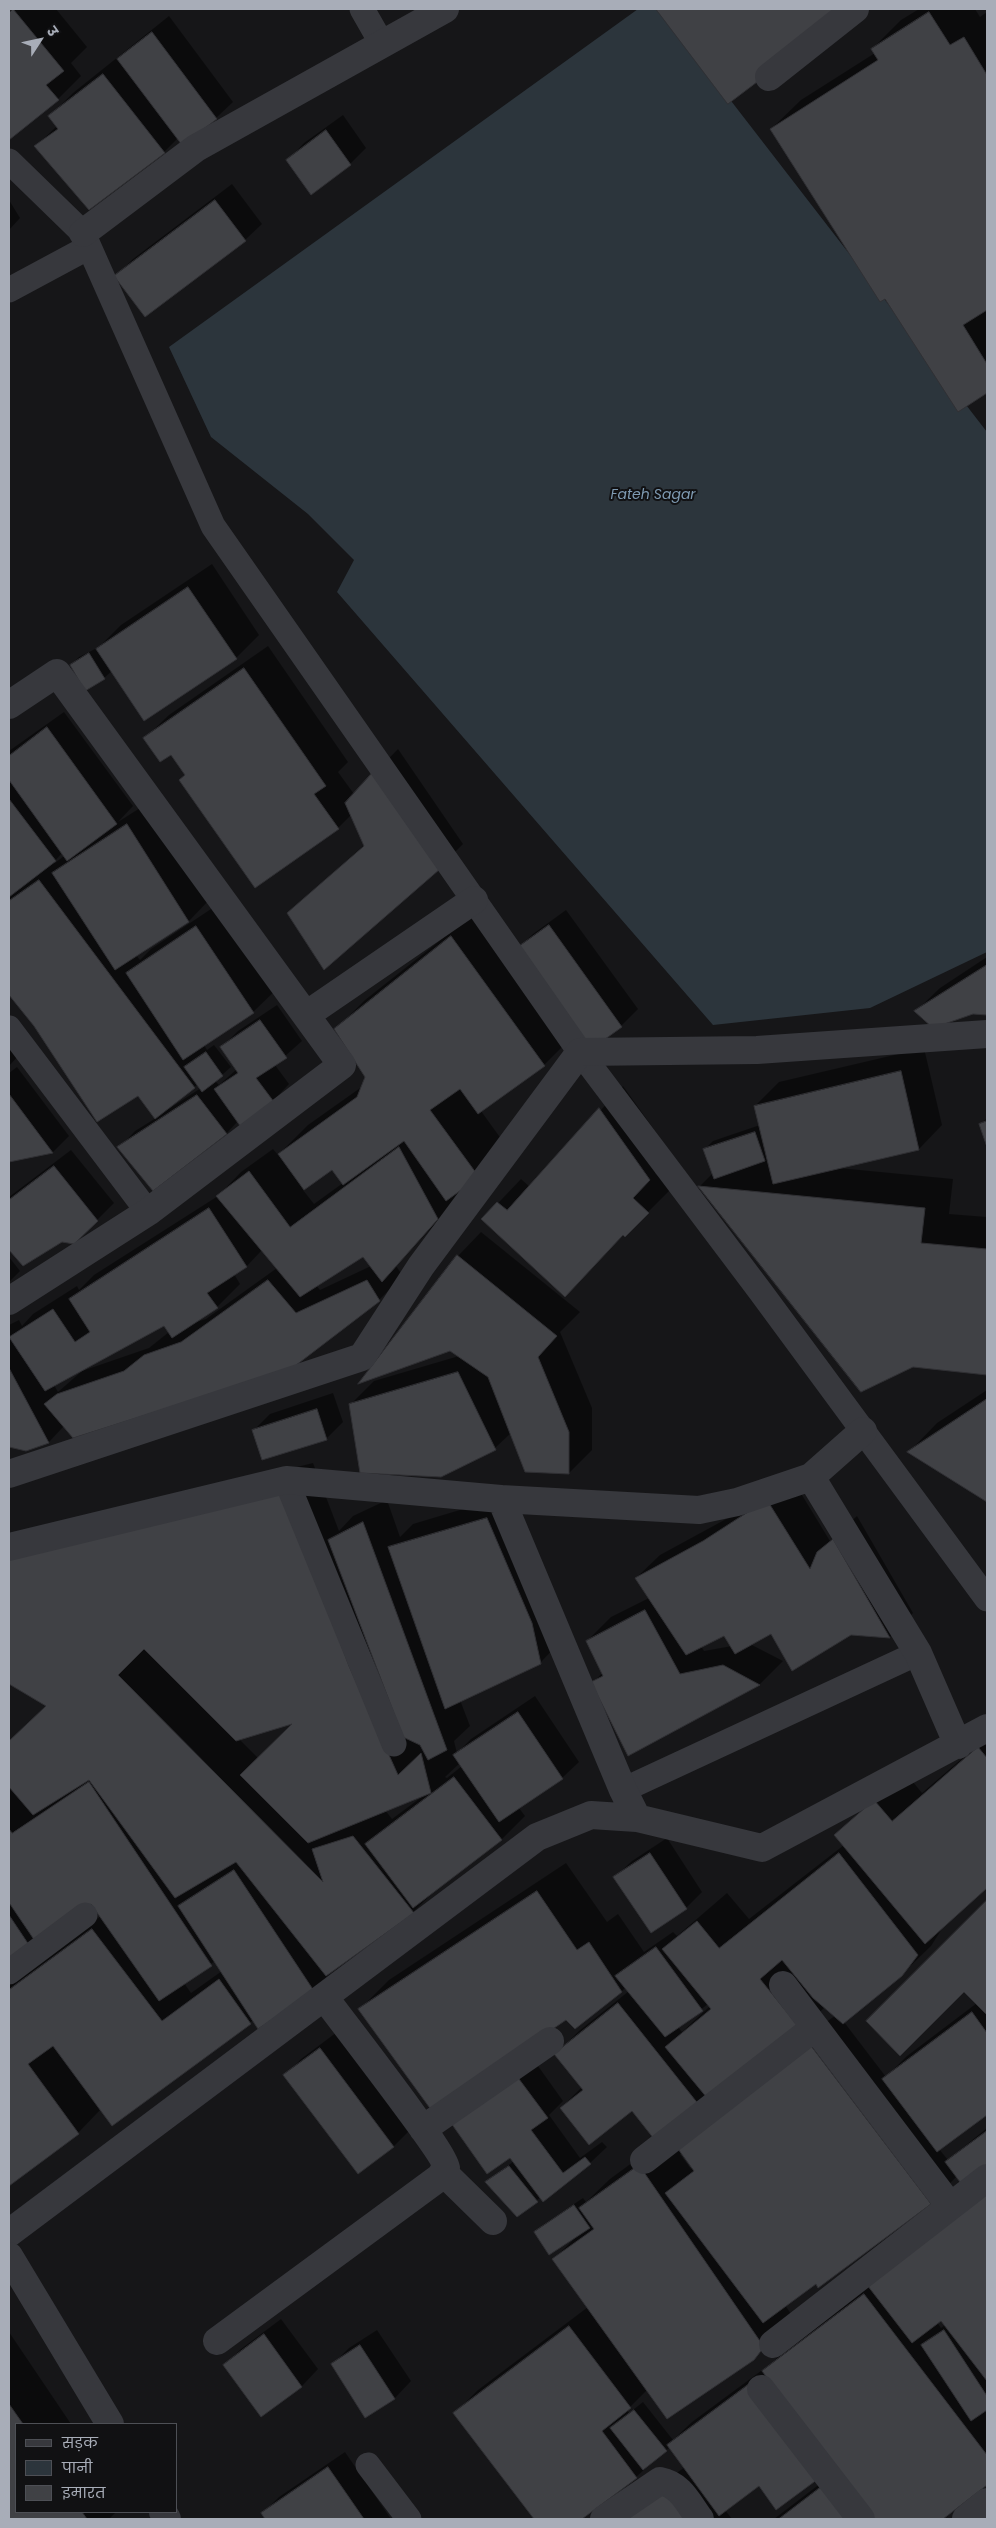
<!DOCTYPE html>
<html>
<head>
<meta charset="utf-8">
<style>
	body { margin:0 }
	#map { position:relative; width:996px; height:2528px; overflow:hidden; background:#161618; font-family:Poppins,"Noto Sans Devanagari",sans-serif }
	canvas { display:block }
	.frame { position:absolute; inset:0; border:10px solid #a8adb8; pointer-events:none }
	.legend { position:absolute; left:15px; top:2423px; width:162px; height:90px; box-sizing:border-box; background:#111113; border:1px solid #4d4f55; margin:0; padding:6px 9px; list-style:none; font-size:15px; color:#a8adb8 }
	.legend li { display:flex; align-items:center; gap:10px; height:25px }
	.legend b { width:25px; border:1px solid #4d4f55 }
	.north { position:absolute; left:15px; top:15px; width:50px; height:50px; -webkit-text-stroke:4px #111113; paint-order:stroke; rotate:55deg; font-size:14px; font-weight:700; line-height:20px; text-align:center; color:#a8adb8 }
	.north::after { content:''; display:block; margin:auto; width:18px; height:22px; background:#a8adb8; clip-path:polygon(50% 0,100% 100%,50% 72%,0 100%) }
</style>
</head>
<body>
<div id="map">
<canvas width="996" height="2528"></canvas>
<div class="frame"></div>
<ul class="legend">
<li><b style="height:6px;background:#37383d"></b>सड़क</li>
<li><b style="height:14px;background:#2c353c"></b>पानी</li>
<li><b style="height:14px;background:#404145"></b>इमारत</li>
</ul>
<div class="north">उ</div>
</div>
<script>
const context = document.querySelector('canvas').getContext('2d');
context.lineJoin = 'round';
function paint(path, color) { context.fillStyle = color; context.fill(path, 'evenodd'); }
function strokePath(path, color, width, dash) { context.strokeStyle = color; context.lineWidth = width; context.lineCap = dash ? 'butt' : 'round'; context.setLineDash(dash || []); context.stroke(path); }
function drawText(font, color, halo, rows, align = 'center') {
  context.font = font + ' Poppins,sans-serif'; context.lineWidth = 4; context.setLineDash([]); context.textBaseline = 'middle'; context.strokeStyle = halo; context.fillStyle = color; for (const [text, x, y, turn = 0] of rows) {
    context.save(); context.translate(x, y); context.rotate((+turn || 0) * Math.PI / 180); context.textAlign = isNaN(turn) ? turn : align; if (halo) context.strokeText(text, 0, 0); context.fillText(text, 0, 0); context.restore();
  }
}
paint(new Path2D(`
	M638,9h22l327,423v520l-117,56 -157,17 -376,-433 17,-32 -46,-46 -97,-77 -42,-90z`), '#2c353c');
paint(new Path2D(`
	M9,9h47l31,38 -16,16 10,13 -23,23 -49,39z
	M658,9h193l-122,94z
	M919,9h56l5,8 7,-5v380l-29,18 -72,-113 -115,-168 30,-29 74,-47 -3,-4 29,-29z
	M169,16l64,86 -17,16 -33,25 -5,-5 -14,14 -128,-6 21,-20 -7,-10 23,-23z
	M343,115l23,33 -16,16 -62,-4 16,-17z
	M232,184l30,40 -17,16 -100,75 -29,-39 17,-17z
	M9,200l11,18 -11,12z
	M212,564l47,71 -23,23 -124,13 -8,7 -33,-13 8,-8 20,-10 22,-22z
	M268,646l80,116 -10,10 16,22 44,-45 65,95 -24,24 -150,45 76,-69 -13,-30 -14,14 -152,-54 -15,-21 -26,-15 24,-23z
	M64,712l69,94 -15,16 33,-21 61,96 -23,24 -53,34 4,5 11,-11 69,-46 57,86 -24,23 -49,33 3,5 7,-5 17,22 -16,14 4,4 18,-16 -15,-22 16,-16 39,-26 25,36 -27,24 14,19 -16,17 -35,20 -12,13 -107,14 16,-17 21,-13 -18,-24 -103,-69 -26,-34v-240zM62,853l2,3 -9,7 -1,-1zM198,1084l3,4 -34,22 -1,-1z
	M481,908l92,128 -29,29 -63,46 26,36 -111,119 7,10 -24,24 -315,126 -15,16 -23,8 -17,-4v-121l10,-5 3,6 11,-12 44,-28 2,4 15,-15 124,-79 23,-24 32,-23 5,6 30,-30 55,-39 3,-9 -30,-48 29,-29zM332,1168l11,15 -29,21 -11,-14zM262,1250l15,18 -71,51 -10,3 21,-15 23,-23 -6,-10 12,-7zM363,1255l8,11 -51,24 -4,-5zM164,1325l5,7 -20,16 -67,23 -24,21 -4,-7z
	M566,910l72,99 -17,17 -33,24 -72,-100 17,-16z
	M987,957v57l-71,-3 24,-23z
	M9,1038l11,16 -11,12z
	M924,1048l18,77 -23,24 -80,19 114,11 -4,35 38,3v157l-74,-8 -213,-180 13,-13 -8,-24 8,-8 47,-16 -5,-19 24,-24z
	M17,1067l52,69 -16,16 -44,9v-88z
	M623,1086l50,70 -18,17 16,16 -46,46 -142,-16 38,-40 9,8z
	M987,1118v25l-6,-19z
	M71,1150l43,53 -40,40 -12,-2 -39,24 -14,-17v-51z
	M481,1232l99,80 -20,20 32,76v42l-23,23 -58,-40 -16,15 -55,28 -90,-71 24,-24 85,-25 -1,-100z
	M9,1257l11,14 -11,11z
	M987,1390v110l-78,-48 28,-29z
	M333,1393l10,29 -17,17 -72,-9 16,-16z
	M313,1463l26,68 14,-15 34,-16 13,37 13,-13 97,-29 53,144 -23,24 -80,37 10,26 -16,15 3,12 14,-14 64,-43 44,66 -17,16 -43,30 6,8 -24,24 -62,47 -26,25 -78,57 -22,21 -59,30 -153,89 -23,24 -69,51v-200l92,-68 -10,-14 -80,57 -2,-3v-214l38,-37 -38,-23v-143zM296,1721l-38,37 -19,-19zM460,1763l2,3 -15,12 -2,-1zM423,1796l-31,23 -7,-9zM215,1961l7,10 -31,22 -7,-10z
	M791,1477l39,64 27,-25 56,97 -23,24 -119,-5 -21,12 33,17 -23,23 -131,71 -36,-72 10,-11 -16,-31 24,-24 38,-19 -13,-20 24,-23 68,-37zM725,1635l7,11 -28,5 -3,-5z
	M987,1737v149l-42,38 -14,22 -30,29 -57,47 42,55 21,-21 70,-53 -13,-13 -96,31 119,-119v211l-48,36 9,11 39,-32v44l-30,4 -27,28 -145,101 8,12 -39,42 -107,31 -20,20 2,3 14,-11 30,38 19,-18 81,-60 19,-20 195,-162v304l-46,35h-167l64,-49 -79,15 -34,25 7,9h-120l73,-52 -15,-20 -34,30 -56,42h-44l-81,-106 23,-23 110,-83 -34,-48 22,-22 -41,-5 9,-8 39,-26 3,4 24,-23 49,-36 -27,-34 -71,-1 21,-21 -26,-33 23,-23 50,-40 -3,-4 -5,5 -55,26 -206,-9 29,-29 177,-117 41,59 11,-8 26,38 29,-20 4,4 50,-43 22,26 95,-74 -9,-10 69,-64 18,22zM708,2004l2,2 -28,26 -4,-5zM825,2007l11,8 -133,98 98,-83zM682,2153l11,14 -2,2 -11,-15zM941,2319l4,6 -4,3 -4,-6z
	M667,1838l35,54 -16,16 -71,-31 17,-16z
	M337,2032l73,98 -16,16 -36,26 -73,-96 16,-17z
	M533,2059l30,42 -14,14 31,43 22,-16 5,5 -17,16 -47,38 -2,-4 -24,18 -30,-33 27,-21 -4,-5 -58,-33z
	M281,2319l37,50 -16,17 -41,29 -36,-50 16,-16z
	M377,2330l34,51 -16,17 -29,18 -33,-52 16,-16z
	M9,2332l62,92h-55v88h100l-7,7h-100z
	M345,2452l46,67h-124l-4,-6 16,-16z`), '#0007');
const building = new Path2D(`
	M13,9l51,62 -18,14 13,15 -50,40v-127z
	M656,9h189l3,4 -120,91z
	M929,12l21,33 14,-8 23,38v235l-24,15 24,39v29l-29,19 -73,-113 -5,3 -110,-173 108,-69 -7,-11z
	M152,32l65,87 -35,26 -65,-86z
	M103,74l62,79 -76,57 -55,-64 24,-17 -10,-13z
	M326,130l25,35 -40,30 -25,-35z
	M215,200l31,41 -101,76 -31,-41z
	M188,587l49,72 -93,62 -48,-72z
	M89,653l16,26 -20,12 -15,-26z
	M244,668l82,118 -12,8 25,35 -84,59 -76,-108 6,-5 -14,-20 -11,7 -17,-24z
	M47,727l70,97 -50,37 -58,-81v-24z
	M374,771l66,98 -116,101 -37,-57 77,-67 -19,-43z
	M9,799l47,62 -47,36z
	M127,824l62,98 -74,48 -63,-97z
	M39,880l156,208 -40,31 -17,-23 -41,26 -63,-96 -25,-31v-94z
	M549,925l73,102 -35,25 -73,-102z
	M196,926l58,87 -71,47 -57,-87z
	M451,936l94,130 -67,48 -18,-25 -30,21 49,67 -33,24 -42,-60 -61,44 -11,-15 -28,20 -26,-36 79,-57 8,-20 -31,-48z
	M987,965v50l-14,-1 -40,14 -19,-17z
	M260,1020l27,38 -31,20 18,24 -31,28 -29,-41 24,-16 -18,-26z
	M206,1052l17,24 -21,16 -18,-25z
	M901,1071l18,79 -146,34 -19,-78z
	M9,1094l44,59 -44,9z
	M197,1095l30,39 -74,57 -36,-44z
	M599,1108l51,72 -17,18 16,15 -24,24 -2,-2 -58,62 -84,-78 16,-17 10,8z
	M987,1121v26l-8,-23z
	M755,1132l10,29 -51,18 -11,-30z
	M399,1147l39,72 -56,63 -19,-25 -63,40 -84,-101 33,-25 41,56z
	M54,1166l44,55 -24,23 -12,-2 -39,24 -14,-16v-50z
	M698,1186l227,22 -4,35 66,6v126l-74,-8 -52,25z
	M209,1208l38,59 -40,26 11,15 -46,30 -8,-12 -119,65 -36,-54 44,-28 22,33 15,-10 -21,-33z
	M457,1255l100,81 -19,21 31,75v42l-44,-2 -37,-95 -38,-26 -92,33z
	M268,1280l28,33 71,-33 13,21 -89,68 -218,69 -29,-34 13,-10 67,-23 20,-16 37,-13z
	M9,1368l40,75 -23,8 -17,-4z
	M458,1372l38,78 -55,27 -81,-4 -11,-69z
	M987,1399v103l-80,-50z
	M317,1409l10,31 -65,20 -10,-30z
	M284,1492l65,174 49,109 23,-22 10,40 -123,50 -68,-68 52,-51 -56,17 -92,-92 -26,26 205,207 -11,-33 41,-13 61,77 -88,63 -90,-114 -61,36 -86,-118 -56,35 -24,-28v-46l37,-35 -37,-22v-124z
	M767,1500l43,69 7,-17 16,-13 57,99 -39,-3 -59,36 -21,-37 -36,20 -11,-18 -38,19 -51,-77 68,-37z
	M487,1518l45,105 9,41 -96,45 -57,-162z
	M363,1522l84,228 -19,10 -8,-15 -17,-8 -75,-197z
	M645,1610l35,64 43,-9 37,20 -132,71 -37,-74 12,-6 -17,-35z
	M518,1712l45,67 -64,43 -46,-67z
	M978,1747l9,11v130l-62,56 -91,-109 40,-35 18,21z
	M454,1777l48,63 -89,68 -48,-64z
	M89,1782l123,184 -53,35 -68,-97 -56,37 -25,-37 -1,1v-76l3,4z
	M650,1853l37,56 -36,24 -38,-56z
	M839,1853l79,102 -16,21 -59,48 -30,-26 -31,-38 -22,19 42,52 -94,68 -43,-52 46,-38 -49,-60 35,-28 22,27z
	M234,1870l80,121 -56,38 -80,-123z
	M537,1891l40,59 12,-8 33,50 -47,37 -9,-9 -134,91 -74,-102z
	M987,1900v115l-23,-23 -64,64 -34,-35z
	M9,1915l22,33 -22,10z
	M92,1929l70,92 57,-42 32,45 -139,102 -59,-80 -25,18 51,70 -70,52v-196z
	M656,1947l47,64 -38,26 -50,-61z
	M618,2003l85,107 -45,34 -26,-33 -43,34 -29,-37 23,-18 -29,-36z
	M972,2012l15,21v82l-50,37 -55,-73z
	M808,2042l123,162 -113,84 -2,-4 -53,39 -98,-130 29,-22 -21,-29z
	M320,2048l74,99 -36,27 -75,-99z
	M516,2075l32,43 -17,12 32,43 22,-16 6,7 -48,38 -33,-44 -23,16 -36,-51z
	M987,2131v43l-21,16 -21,-28z
	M639,2165l125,182 -10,13 -87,59 -115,-160 42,-30 -15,-21z
	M509,2166l29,36 -21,15 -32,-35z
	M987,2185v196l-46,-60 -29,22 -48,-62z
	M574,2205l16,23 -41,27 -15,-23z
	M864,2294l123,161v30l-44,34h-69l-112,-148z
	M569,2326l62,82 -29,23 35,47 -55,41h-48l-81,-106z
	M944,2330l43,66v14l-16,11 -50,-76z
	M264,2334l38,53 -41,30 -38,-52z
	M360,2345l35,54 -30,19 -34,-54z
	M748,2385l70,94 -42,31 -17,-24 -40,30 -52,-71z
	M9,2404l14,20h-7v88h66l5,7h-78z
	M634,2410l33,41 -24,19 -33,-42z
	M328,2467l36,52h-99l-4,-6z
	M825,2484l27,35h-73z
	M666,2485l25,34h-70z`);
paint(building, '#404145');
strokePath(building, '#303034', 1);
strokePath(new Path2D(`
	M362,9l20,35
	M9,161l74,72 130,293 367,526 180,239 227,308
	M9,290l80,-43
	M9,1028l139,184
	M286,1480l108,264
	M623,1790l295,-137
	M9,1972l76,-57
	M368,2465l41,54`), '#37383d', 25);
strokePath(new Path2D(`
	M769,77l86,-68
	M83,233l113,-85 249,-139
	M9,705l48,-32 285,392 -194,147 -139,89
	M306,1015l168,-115
	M9,1474l353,-117 59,-91 159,-214 177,-2 230,-16
	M811,1477l107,176 40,92
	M501,1499l198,11 38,-8 74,-25 52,-46
	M9,1547l277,-67 215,19 122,291 14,28
	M783,1985l167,221
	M423,2129l127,-88
	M644,2160l170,-132
	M443,2172l50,49
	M9,2233l528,-396 54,-22 46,3 125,30 225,-120
	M217,2341l223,-164 6,-9c0,-14 -105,-148 -121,-170
	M773,2344l214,-166
	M761,2389l100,130
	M604,2519l56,-38c21,4 28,22 40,38
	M966,2519l21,-17`), '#37383d', 28);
strokePath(new Path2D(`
	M9,2256l101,168
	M163,2512l4,7`), '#37383d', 28);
drawText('italic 14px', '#7f9bb3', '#111113', [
	["Fateh Sagar",653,495]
]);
</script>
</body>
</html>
